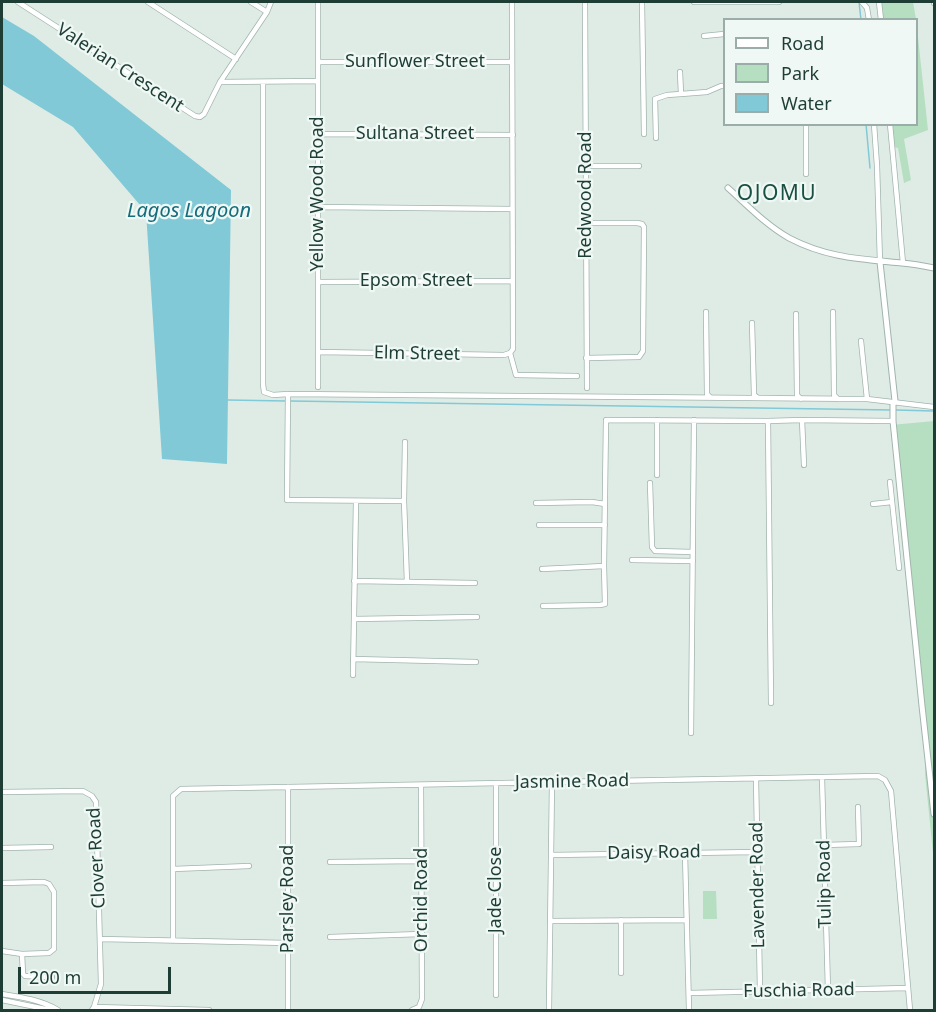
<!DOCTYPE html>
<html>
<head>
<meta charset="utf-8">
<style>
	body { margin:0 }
	#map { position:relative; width:936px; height:1012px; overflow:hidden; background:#dfece6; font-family:"Noto Sans",sans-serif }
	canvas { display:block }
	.frame { position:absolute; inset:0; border:3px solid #1e3d35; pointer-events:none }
	.legend { position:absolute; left:723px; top:18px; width:195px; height:108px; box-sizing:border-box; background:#eff8f4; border:2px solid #9bada8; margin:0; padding:8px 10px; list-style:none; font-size:18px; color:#1e3d35 }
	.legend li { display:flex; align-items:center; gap:12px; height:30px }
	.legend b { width:30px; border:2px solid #9bada8 }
	.scale { position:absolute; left:18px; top:967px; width:153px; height:27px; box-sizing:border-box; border:3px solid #1e3d35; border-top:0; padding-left:8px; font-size:18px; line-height:21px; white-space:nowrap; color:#1e3d35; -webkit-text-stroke:4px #eff8f4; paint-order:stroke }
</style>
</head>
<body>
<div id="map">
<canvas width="936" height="1012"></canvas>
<div class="frame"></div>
<ul class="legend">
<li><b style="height:8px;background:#fff"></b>Road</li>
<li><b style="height:16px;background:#b5dfc0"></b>Park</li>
<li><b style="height:16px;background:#81c9d6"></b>Water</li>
</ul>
<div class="scale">200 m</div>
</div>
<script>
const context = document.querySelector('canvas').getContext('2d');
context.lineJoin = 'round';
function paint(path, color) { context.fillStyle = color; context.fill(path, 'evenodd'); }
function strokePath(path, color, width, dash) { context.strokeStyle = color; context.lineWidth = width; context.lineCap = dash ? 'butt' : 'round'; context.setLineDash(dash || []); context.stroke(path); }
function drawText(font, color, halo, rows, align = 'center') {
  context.font = font + ' "Noto Sans",sans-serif'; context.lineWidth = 4.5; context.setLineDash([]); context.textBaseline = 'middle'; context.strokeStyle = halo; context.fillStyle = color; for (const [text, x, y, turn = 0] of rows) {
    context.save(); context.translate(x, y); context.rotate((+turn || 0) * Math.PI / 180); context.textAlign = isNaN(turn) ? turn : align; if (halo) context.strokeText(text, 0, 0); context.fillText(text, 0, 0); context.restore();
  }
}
paint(new Path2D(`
	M879,2h34l3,17h-34z
	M917,28l11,102 -24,9 7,41 -7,3 -6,-35 -5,-1v-22l23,-1z
	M934,421v442l-9,-89 1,-41 -35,-308z
	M703,891h13l1,28h-14z`), '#b5dfc0');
paint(new Path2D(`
	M2,17l32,19 197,154 -4,274 -65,-5 -16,-247 -73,-85 -71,-43z`), '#81c9d6');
strokePath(new Path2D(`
	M859,2l2,18
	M866,124l4,44
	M228,400l58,1
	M290,401l602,9
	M896,410l38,1`), '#81c9d6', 1.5);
const minor = new Path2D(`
	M18,2l177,114 5,1 4,-3 16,-32 47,-70 4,-10
	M148,2l88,57
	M251,2l16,10
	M585,2l2,386
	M642,2l2,132
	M694,2h85
	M862,2l5,6 2,12
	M879,2l2,18
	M934,2v1
	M704,36l20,-2
	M318,62h194
	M680,72l1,22 26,-2 14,-6h3
	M220,82l98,-1
	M263,82v302l1,8 9,3 15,-1 579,5 67,8
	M874,124l3,42 3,96
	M890,124l13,139
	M318,134l195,1
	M656,138l-1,-39 12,-4 14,-1
	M586,166h53
	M806,174v-50
	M318,207l194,2
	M586,223h51l5,1 2,3 -1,124 -4,6 -53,1
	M318,282l195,-1
	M706,312l1,82 4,4
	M833,312l1,83 4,4
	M796,314l1,81 4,4
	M752,323l2,72 4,3
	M861,341l6,58
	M318,352l186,3 6,-2 3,-4 -1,-347
	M510,353l6,22 61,1
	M318,387v-385
	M288,394l-1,106 117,1
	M802,420l2,45
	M768,421l3,282
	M405,442l-1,59 3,81
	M657,475v-55
	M890,482l9,86
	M650,483l2,64 3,4 38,1
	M536,503l56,-1 13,2
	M873,504l19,-2
	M539,525h66
	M632,560l61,1
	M542,569l62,-3
	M354,581l121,2
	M543,606l57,-1 5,-1 -1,-38 2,-146 162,1 34,-1 91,1
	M354,619l123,-2
	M353,659l123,3
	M353,675l3,-174
	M691,733l3,-313
	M822,778l6,212
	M756,779l4,212
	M496,784v211
	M288,787v223
	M2,792l81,-1 9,5 4,6 5,182 -7,23 -2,3
	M824,845l35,-1 -1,-37
	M2,848l49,-1
	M685,853l4,157
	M551,855l206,-3
	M330,862l92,-1
	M173,869l76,-3
	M2,883l42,-1 5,2 5,8v57l-5,4 -27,1 -20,-3
	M550,921l137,-1
	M330,937l92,-3
	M100,939l188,4
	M173,941v-145l8,-7 697,-13 7,4 6,11 19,219
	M22,954l1,20 2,2 27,1
	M621,973v-53
	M689,993l219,-5
	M2,994c19,3 39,6 56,16
	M2,1000l48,10
	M94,1007l115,3
	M412,1010l7,-3 3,-8 -1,-214
	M549,1010l3,-228`);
const tertiary = new Path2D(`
	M728,188c19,17 38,37 61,50 38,20 72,21 113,25 11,1 22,3 32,5
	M880,262l15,139 -2,3v17l29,285 12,108`);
strokePath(minor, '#a1b4ad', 6);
strokePath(tertiary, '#a1b4ad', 7);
strokePath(minor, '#fff', 4.5);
strokePath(tertiary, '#fff', 5);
drawText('18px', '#1e3d35', '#eff8f4', [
	["Sunflower Street",415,62],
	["Valerian Crescent",120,68,33],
	["Sultana Street",415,134],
	["Yellow Wood Road",318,194,-90],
	["Redwood Road",586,195,-90],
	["Epsom Street",416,281],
	["Elm Street",417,354,1],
	["Jasmine Road",572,782,-1],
	["Daisy Road",654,853,-1],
	["Clover Road",97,858,-93],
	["Tulip Road",825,884,-91],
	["Lavender Road",758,885,-91],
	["Jade Close",496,890,-90],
	["Parsley Road",288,899,-90],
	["Orchid Road",422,900,-90],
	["Fuschia Road",799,991,-1]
]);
drawText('italic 20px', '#146c7d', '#eff8f4', [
	["Lagos Lagoon",189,211]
]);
context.letterSpacing = '1.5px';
drawText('21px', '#195043', '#eff8f4', [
	["OJOMU",777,194]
]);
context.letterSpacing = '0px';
</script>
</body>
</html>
